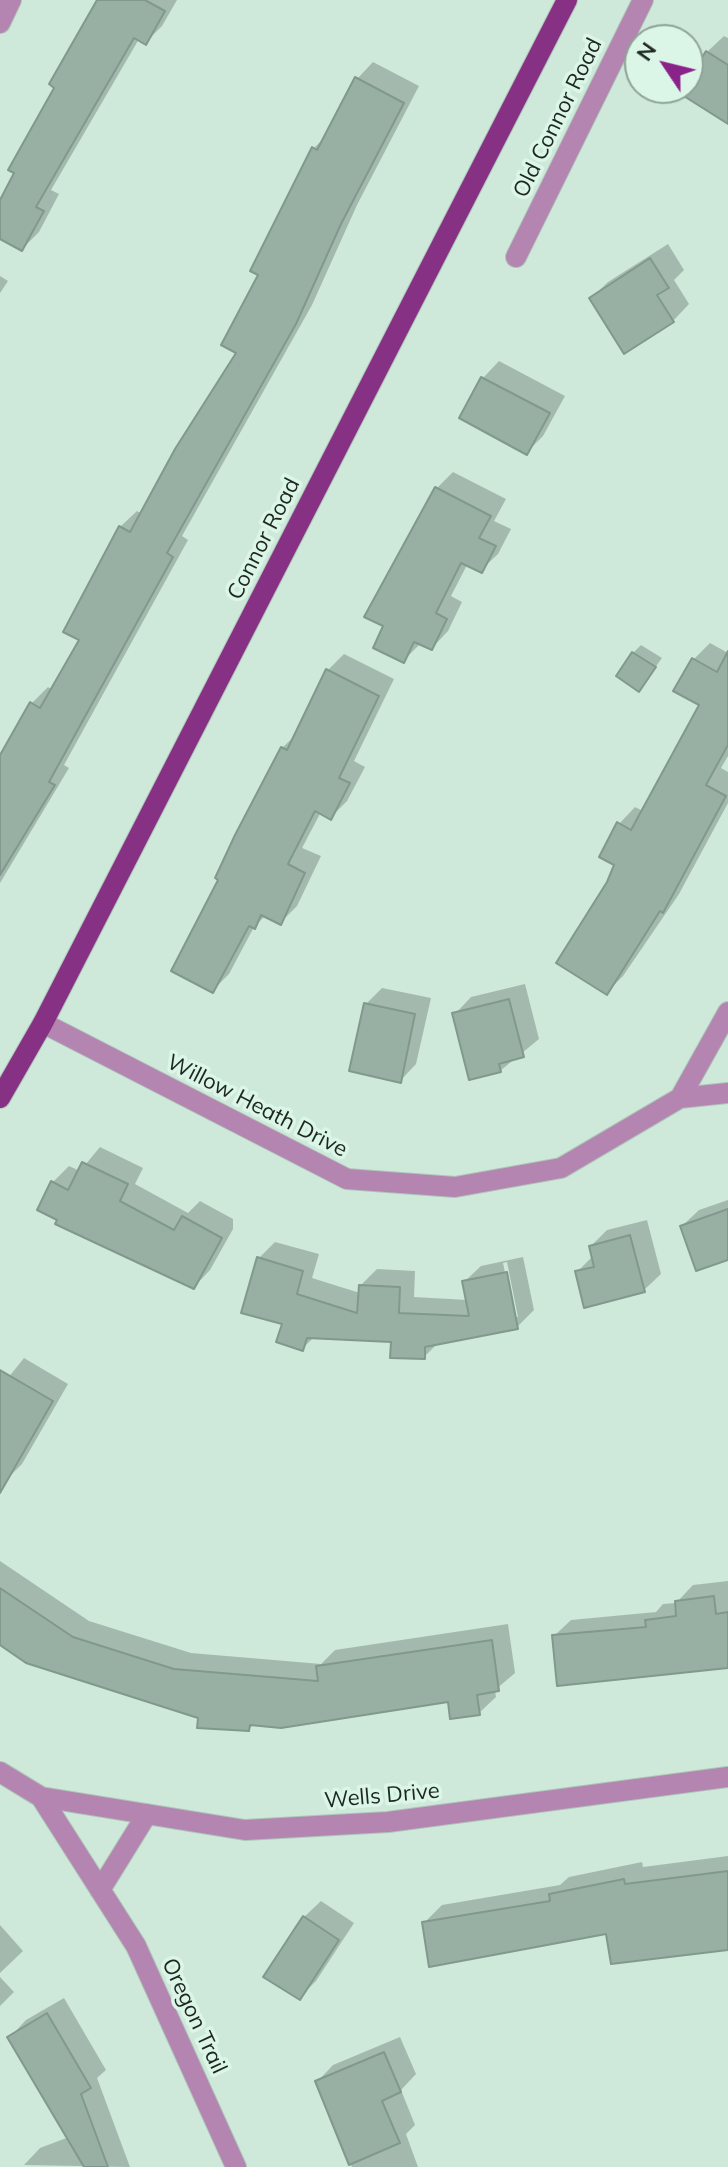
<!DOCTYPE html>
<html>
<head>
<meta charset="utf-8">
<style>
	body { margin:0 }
	#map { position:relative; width:728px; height:2167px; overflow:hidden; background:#cee8da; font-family:Mulish,sans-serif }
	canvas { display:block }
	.north { position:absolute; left:624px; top:24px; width:80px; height:80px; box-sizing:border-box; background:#dbf6e7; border:2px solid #8fa398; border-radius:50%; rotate:305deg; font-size:22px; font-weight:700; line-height:32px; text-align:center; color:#1d2621 }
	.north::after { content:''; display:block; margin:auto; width:28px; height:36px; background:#8a2389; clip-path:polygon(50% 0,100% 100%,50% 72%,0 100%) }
</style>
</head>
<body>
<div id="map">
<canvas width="728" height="2167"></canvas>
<div class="north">N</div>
</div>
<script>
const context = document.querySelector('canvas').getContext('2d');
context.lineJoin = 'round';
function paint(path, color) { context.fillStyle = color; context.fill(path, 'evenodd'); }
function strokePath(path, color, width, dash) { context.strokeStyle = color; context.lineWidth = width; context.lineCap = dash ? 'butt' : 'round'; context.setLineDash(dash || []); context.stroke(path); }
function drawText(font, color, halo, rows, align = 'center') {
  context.font = font + ' Mulish,sans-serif'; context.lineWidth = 7; context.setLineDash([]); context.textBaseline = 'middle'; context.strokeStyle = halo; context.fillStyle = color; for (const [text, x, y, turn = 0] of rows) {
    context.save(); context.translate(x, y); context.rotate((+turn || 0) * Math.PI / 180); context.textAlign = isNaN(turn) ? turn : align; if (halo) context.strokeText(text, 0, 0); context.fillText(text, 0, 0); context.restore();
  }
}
paint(new Path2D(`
	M97,0h80l-15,26 -16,16 -7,-3 -88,151 8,4 -20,38 -17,17 -22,-12v-32l57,-118 -5,-3z
	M724,36l4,2v68l-43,-18h3l19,-36z
	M373,62l46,24 -62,119 -45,100 -130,231 6,4 -124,225 5,3 -69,115v-124l32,-56 16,-16 5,3 28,-50 39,-113 17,-16 5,3 97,-162 22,-78 53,-126 13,-13 30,-56z
	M668,244l16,26 -10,10 15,24 -16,17 -82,-23 17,-16z
	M0,276l8,5 -8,12z
	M499,361l66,35 -22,40 -16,16 -65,-35 21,-39z
	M453,472l53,27 -12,22 17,8 -13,25 -17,16 -13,-7 -17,33 11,6 -14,29 -16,17 -11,-5 -17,17 33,-172z
	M710,643l18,10v103l-7,12 7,4v31l-49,91 -56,82 -17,17 2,-110 8,-19 3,-40 16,-17 8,4 58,-106 -7,-46z
	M641,645l21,13 -23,32 -6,-37z
	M344,654l50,25 -40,82 11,6 -18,34 -16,16 -10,-5 -19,36 19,8 -24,50 -16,16 -15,-7 -12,12 -25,47 -16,16 8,-111 61,-131 16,-15 30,-63z
	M525,984l14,55 -39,32 -45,-57 16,-17z
	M382,988l49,10 -15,66 -16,17 -34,-77z
	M100,1147l43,21 -8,16 53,29 12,-12 33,18v10l-23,41 -16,17 -142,-104 17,-17 11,5z
	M728,1200v58l-46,-32 17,-16z
	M647,1220l14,54 -17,16 -67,-18 16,-16 -2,-10 16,-16z
	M275,1242l44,12 -7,24 48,15v-7l17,-17 38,2 -1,26 54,3 -4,-18 17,-16 42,-9 11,53 -17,17 -78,15 -15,15 -31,-17 -79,-3 -11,11 -19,-25 -25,-65zM507,1262l11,55h-4l-11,-54z
	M24,1358l44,26 -46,80 -16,16 -6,-3v-89z
	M0,1561l89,60 102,32 130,11 14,-14 173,-26 7,49 -20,17 1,7 -17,16 -29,-13 -196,24 -5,5 -49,-13 -200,-73z
	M728,1581v85l-169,18 -5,-48 17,-16 85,-8 7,-8 13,-1 17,-18z
	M728,1856v92l-121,-17 -183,-8 18,-18 118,-20 9,-8 73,-15 1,5z
	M321,1901l33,22 -38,58 -17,17 5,-81z
	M0,1925l23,26 -23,22z
	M0,1977l14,15 -14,14z
	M64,1998l42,72 -9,8 33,89 -106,-2 16,-17 29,-11 -59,-100 16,-17z
	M400,2037l16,37 -15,16 14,35 -9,9 12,33h-66l-35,-85 16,-17z`), '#0003');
const building = new Path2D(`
	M97,0h48l20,11 -19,34 -12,-7 -98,169 8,4 -22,40 -22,-12v-39l14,-27 -6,-3 46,-82 -5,-4z
	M706,51l22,14v59l-49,-31 3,-5h6v-9z
	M355,77l49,26 -63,121 -45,100 -129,229 6,4 -124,225 6,3 -55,90v-120l30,-53 10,6 39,-68 -16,-8 56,-106 11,6 45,-83 61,-96 -15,-8 37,-70 -8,-4 62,-124 5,3z
	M650,258l19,30 -12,7 17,27 -50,32 -35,-56z
	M481,377l69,36 -23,42 -68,-37z
	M435,487l56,29 -12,22 17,8 -14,27 -21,-10 -25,50 11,6 -15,31 -18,-8 -10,21 -31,-15 10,-22 -19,-9z
	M728,651v94l-22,40 20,11 -63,117 -3,-2 -53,84 -51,-32 51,-81 7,-17 -15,-8 18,-35 14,8 68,-125 -26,-14 19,-33 25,14z
	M632,652l24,15 -17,25 -23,-16z
	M326,669l53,27 -40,82 11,5 -19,37 -16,-9 -27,53 17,9 -24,52 -20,-10 -6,14 -6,-3 -36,67 -42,-22 47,-91 -3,-2 20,-43 46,-88 6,3z
	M509,999l15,58 -25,7 2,8 -32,8 -17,-67z
	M364,1003l51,11 -14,69 -52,-12z
	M82,1162l46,22 -8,17 54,29 8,-14 40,22 -28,51 -139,-65 2,-4 -20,-10 14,-29 17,9z
	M728,1209v51l-32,11 -16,-45z
	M630,1235l15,57 -61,16 -9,-37 19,-4 -5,-21z
	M257,1257l46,14 -6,23 60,19 2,-28 41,2 -1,26 70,3 -7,-35 45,-9 11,57 -93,18v12l-35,-1 1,-16 -84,-4 -4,13 -27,-9 6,-18 -41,-11z
	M0,1370l53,31 -53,92z
	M0,1588l73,49 101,32 144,12 -2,-15 176,-26 7,51 -22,4 3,20 -30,4 -2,-17 -167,26 -31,-3 -1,6 -52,-3 1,-10 -172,-55 -26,-18z
	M714,1596l2,18 12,-2v56l-171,18 -5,-51 94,-8 -1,-7 31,-4 -1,-15z
	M728,1871v79l-117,14 -5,-30 -177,33 -7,-45 128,-21 -1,-7 75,-15 1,5z
	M303,1916l36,24 -39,60 -37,-23z
	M47,2013l44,75 -10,6 27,73h-24l-77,-130z
	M384,2052l17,40 -19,9 18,42 -51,22 -34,-84z`);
paint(building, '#97b0a3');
strokePath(building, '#80998c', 2);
const street = new Path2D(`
	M0,23l11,-23
	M516,257l127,-257
	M43,1023l304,156 108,8 106,-19 119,-70 48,-5
	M680,1098l48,-86
	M0,1772l41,25 95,149 100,221
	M41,1797l204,33 143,-8 340,-45
	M100,1890l47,-76`);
const primary = new Path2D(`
	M0,1098l43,-75 524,-1023`);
strokePath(street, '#aec5b9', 22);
strokePath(primary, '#aec5b9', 22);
strokePath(street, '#b385b0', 20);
strokePath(primary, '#863184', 20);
drawText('22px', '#1d2621', '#dbf6e7', [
	["Old Connor Road",558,118,-64],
	["Connor Road",264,539,-63],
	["Willow Heath Drive",257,1106,27],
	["Wells Drive",382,1796,-5],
	["Oregon Trail",194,2016,65]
]);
</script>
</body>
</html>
